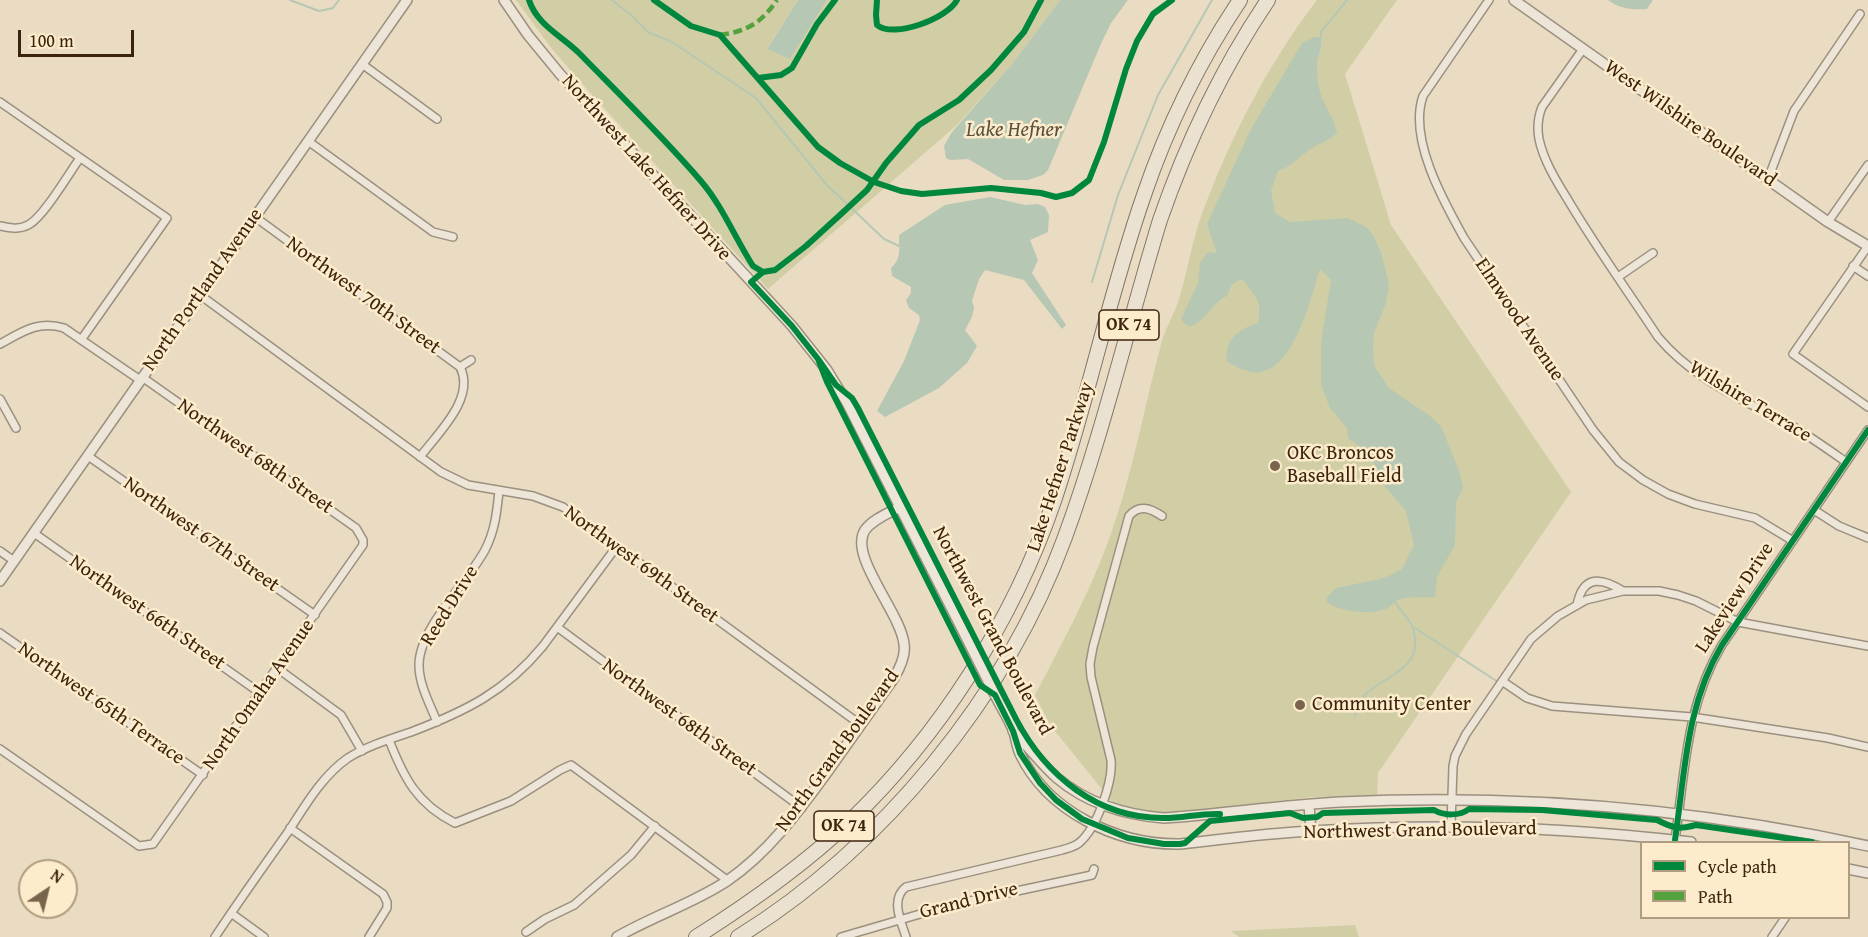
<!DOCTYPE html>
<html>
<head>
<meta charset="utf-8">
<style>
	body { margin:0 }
	#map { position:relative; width:1868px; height:937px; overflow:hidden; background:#eadcc2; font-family:"Gentium Book Plus",serif }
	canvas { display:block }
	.legend { position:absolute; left:1640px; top:841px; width:210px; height:78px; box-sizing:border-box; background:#fdeccc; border:2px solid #b09c80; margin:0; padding:8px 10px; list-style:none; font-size:18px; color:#3c230e }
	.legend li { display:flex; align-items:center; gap:12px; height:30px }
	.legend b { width:30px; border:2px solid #b09c80 }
	.north { position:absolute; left:18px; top:859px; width:60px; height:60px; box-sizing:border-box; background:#fdeccc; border:2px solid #b09c80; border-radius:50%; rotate:35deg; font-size:16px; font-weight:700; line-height:24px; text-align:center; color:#3c230e }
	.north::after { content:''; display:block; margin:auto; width:21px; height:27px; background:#79644d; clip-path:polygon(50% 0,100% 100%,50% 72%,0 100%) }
	.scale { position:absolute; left:18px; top:30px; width:116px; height:27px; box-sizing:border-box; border:3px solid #3c230e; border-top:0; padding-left:8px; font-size:18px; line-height:21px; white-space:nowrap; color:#3c230e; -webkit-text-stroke:4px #fdeccc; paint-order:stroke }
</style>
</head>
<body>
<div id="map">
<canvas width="1868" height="937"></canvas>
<ul class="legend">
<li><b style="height:8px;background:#00873e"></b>Cycle path</li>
<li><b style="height:8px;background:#54a23e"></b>Path</li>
</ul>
<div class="north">N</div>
<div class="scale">100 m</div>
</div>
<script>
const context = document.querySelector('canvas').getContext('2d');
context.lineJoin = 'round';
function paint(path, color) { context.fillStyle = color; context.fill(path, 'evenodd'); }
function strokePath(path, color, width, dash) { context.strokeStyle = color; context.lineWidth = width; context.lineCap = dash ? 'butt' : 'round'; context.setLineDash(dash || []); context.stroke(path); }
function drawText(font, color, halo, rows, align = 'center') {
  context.font = font + ' "Gentium Book Plus",serif'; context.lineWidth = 5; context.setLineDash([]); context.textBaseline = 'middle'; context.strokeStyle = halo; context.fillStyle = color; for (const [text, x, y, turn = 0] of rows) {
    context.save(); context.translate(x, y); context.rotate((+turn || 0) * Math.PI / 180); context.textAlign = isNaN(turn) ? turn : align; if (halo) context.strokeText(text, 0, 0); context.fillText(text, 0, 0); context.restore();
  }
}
paint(new Path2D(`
	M516,0h282l-31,48 23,11 37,-59h233l-48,64 -55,61 -189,164 -183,-202 -33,-38z
	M1317,0h80l-52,74 46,151 180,267 -193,281 -1,25c-25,1 -48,-3 -73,0 -53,5 -142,25 -190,6l-64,-79 -15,-30c23,-44 47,-88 66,-135 29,-70 41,-146 61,-219 4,-14 13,-28 17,-42 9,-29 13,-59 24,-88 28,-75 65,-147 114,-211z
	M1355,925l4,12h-120l-8,-6z`), '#d1cea5');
paint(new Path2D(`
	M798,0h29l-37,59 -23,-10z
	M1060,0h68l-17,23 -11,23 -52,124 -5,5 -15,5h-24l-36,-21 -18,1 -4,-2 -2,-12 8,-14 60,-68z
	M1608,0h45l-6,9c-15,1 -27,0 -39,-9z
	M1314,37h7c2,13 -5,19 -4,32 0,10 2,24 7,33 5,11 11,19 13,31 -10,9 -15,9 -25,15 -12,8 -20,18 -34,23l-7,20 4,22 15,9 58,-4 18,9 7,8 9,20 7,30 -3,18 -12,30 -1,20 2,14 14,21 41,28 11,10 18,45 4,16 -7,16 -1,42 -18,32 -2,20c-11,1 -22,-1 -33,2 -7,1 -10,7 -16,10 -14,6 -48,3 -59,-7l-1,-4 10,-10 48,-10 18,-9 12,-24 -8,-34 -23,-27 -13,-30 -22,-16 -1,-10 -17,-20 -9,-23v-43l10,-62 -11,-11c-9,28 -27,108 -67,103 -9,-1 -18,-6 -26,-10 -3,-21 11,-33 31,-39 5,-21 -3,-28 -16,-44l-10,5 -5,12c-15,6 -21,27 -39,31l-7,-8 17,-36 2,-20 8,-11 9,1 -10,-29 44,-95 51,-86z
	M990,197l35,8 13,-1 7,3 4,8 -1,17 -18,8 8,20 -6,13 34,52 -4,4 -38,-49 -39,-10 -6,9 -7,22 2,6 -2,10 -7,13 12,16 -10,17 -28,25 -54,29 -8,-6 27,-50 16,-41 -1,-5 -10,-7 -3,-8 5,-7v-6l-19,-11 -1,-8c11,-10 8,-19 8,-33l46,-30z`), '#b6c7b3');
strokePath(new Path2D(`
	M290,0l29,11 14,-3 6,-8
	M612,0l20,16 16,16 24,10 84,56 70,86 58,55 15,7
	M1321,37v-5l26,-32
	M1092,282l26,-87 40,-100 54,-95
	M1415,628l83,54
	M1355,716c2,-37 65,-37 60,-77 -1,-5 -1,-10 -3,-14 -5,-8 -12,-15 -17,-23`), '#b6c7b3', 2);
const minor = new Path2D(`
	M1489,0l-66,96c-15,43 21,106 41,142l129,192 26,32 24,18 25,14 27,10 60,14 38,23
	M1583,49l-41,58c-4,10 -5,21 -3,32 5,24 20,46 32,66 27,45 58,88 87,132 37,44 85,62 134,89 19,11 37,24 54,36
	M362,64l75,55
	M0,102l167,116 -86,122
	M308,141l125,91 20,5
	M1768,179l26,-68 66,-97
	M255,217l205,150 11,-7
	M1828,222l40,-57
	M0,226c9,2 19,4 28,-1 15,-7 41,-52 52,-67
	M1868,246l-75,108 75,53
	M1853,266l15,10
	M1618,277l35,-24
	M200,295l241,177 27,13 65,11 30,11 298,218
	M0,344c22,-12 38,-24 64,-16l76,52
	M0,399l16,29
	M88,456l227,159
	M420,457c18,-24 56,-59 40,-90
	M1814,510l25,16 29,12
	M34,533l226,160
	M0,551l14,10
	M1577,605c6,-30 24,-28 46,-14
	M557,627l245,181
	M0,633l203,142
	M277,668l64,47 21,36
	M1502,681l25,17 25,8 140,11 136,21 40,9
	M437,722c-7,-18 -18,-37 -18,-57 0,-37 49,-83 66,-115 10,-19 12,-39 14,-59
	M389,740c15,38 28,64 66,83l56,-22 49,-31 11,-5 156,115
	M0,749l139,97 14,-2 210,-299v-5l-7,-12 -214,-151
	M1451,826l2,-60 2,-10 11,-22 65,-95 27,-23 28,-16 37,-9h36l19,4 18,6 42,21 130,24
	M290,828l93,66 4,8v6l-18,29
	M1675,840c10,-68 11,-135 47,-195l146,-215
	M231,913l33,24
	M526,932l19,-13 29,-14 57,-50 24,-29
	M215,937c24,-36 48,-70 73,-105 17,-26 34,-56 60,-74 19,-12 42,-19 63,-26 55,-21 94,-40 132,-86l74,-100
	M841,937l110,-32 141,-30 2,-6
	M906,937c-5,-16 -16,-38 0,-50l156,-37c6,-2 12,-3 17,-7 18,-15 34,-61 32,-83l-20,-83 -1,-13 3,-17 36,-131c10,-12 21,-8 33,0
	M1772,937l13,-19`);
const tertiary = new Path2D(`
	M504,0l24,35 32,39 232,252 35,44 20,33 119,234
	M1514,0l314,222 40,24
	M0,581l407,-581
	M995,695c6,12 14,24 19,37 2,7 3,15 6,22 28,58 97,91 160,90 44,-5 88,-11 132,-13 126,-8 253,-4 379,11
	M1013,731c15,15 28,33 44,47 31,26 68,37 107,40 59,-4 117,-13 176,-16 177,-8 355,6 528,44
	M1309,805l2,26
	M1848,869l20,4
	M617,937c36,-21 75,-33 110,-56 41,-28 72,-70 101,-110 22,-31 44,-62 66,-93 6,-10 12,-22 10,-34 -3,-31 -56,-88 -39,-114 8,-11 24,-17 35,-23`);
const motorway = new Path2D(`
	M696,937c54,-34 106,-71 152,-114 92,-88 165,-202 206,-322 34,-101 55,-206 90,-306 23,-68 56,-135 96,-195
	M738,937c144,-89 269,-241 327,-400 38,-104 63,-212 95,-317 27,-78 62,-152 108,-220`);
strokePath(minor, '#9b907f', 10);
strokePath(tertiary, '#9b907f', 12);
strokePath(motorway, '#827767', 16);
strokePath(minor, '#ede5d8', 7);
strokePath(tertiary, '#ede5d8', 9);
strokePath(motorway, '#eae1d1', 14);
const tertiaryBridge = new Path2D(`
	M966,637l29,58`);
strokePath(tertiaryBridge, '#9b907f', 12, []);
strokePath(tertiaryBridge, '#ede5d8', 9);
strokePath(new Path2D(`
	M720,35c28,-4 41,-12 57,-35`), '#54a23e', 4.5, [9, 4.5]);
strokePath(new Path2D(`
	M529,0c8,25 33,36 50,53 40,41 83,83 121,127 22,25 35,58 53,86l10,6 12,-2 31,-24 34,-31 27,-25 19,-27 33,-38 40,-25 32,-30 33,-38 17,-32
	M654,0l37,26 29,9 98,112 22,16 34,19 27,9 21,3 69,-6 50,5 15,4 16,-4 17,-13 15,-38 22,-73 11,-28 16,-27 19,-14
	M877,0l-1,15 1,10c17,14 71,-7 80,-25
	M758,78l23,-3 11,-7 25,-44 18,-24
	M763,272l-12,10 41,44 26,33 18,26 16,13 6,10 158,311c30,57 82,100 149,99 18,0 36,-5 55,-4
	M818,359l9,23 153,303 15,10 18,36 7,22 20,30 16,17 26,19 46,19 36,6h16l5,-1 25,-22 80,-8 13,5 14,-1 6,-4 111,-3c10,6 26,6 35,-1l73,1 115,10c16,8 21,10 39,5l116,17
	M1675,840c10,-68 11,-135 47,-195l146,-215`), '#00873e', 6);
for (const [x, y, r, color] of [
	[1275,466,6,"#79644d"],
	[1300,705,6,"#79644d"]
]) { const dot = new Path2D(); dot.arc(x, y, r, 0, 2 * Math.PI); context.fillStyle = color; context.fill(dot); strokePath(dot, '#fdeccc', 2); }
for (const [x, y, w] of [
	[1129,325,60],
	[844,826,60]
]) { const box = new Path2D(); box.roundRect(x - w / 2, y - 15, w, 30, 4.5); context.fillStyle = '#fdeccc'; context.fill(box); strokePath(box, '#3c230e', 1.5); }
drawText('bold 18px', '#3c230e', null, [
	["OK 74",1129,325],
	["OK 74",844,826]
]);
drawText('20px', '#3c230e', '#fdeccc', [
	["West Wilshire Boulevard",1690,124,35],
	["Northwest Lake Hefner Drive",646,168,48],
	["North Portland Avenue",203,290,-55],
	["Northwest 70th Street",363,296,36],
	["Elmwood Avenue",1519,320,56],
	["Wilshire Terrace",1750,402,31],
	["Northwest 68th Street",255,457,35],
	["Lake Hefner Parkway",1061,467,-72],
	["Northwest 67th Street",201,535,35],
	["Northwest 69th Street",641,565,36],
	["Lakeview Drive",1735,598,-57],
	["Reed Drive",450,606,-58],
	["Northwest 66th Street",147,613,35],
	["Northwest Grand Boulevard",992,631,62],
	["North Omaha Avenue",259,695,-55],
	["Northwest 65th Terrace",101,704,35],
	["Northwest 68th Street",679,718,36],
	["North Grand Boulevard",838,751,-54],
	["Northwest Grand Boulevard",1420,831,-1],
	["Grand Drive",969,901,-14]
]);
drawText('20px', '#3c230e', '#fdeccc', [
	["OKC Broncos",1287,454],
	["Baseball Field",1287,477],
	["Community Center",1312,705]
], 'left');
drawText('italic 21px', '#5a523d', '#fdeccc', [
	["Lake Hefner",1014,131]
]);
</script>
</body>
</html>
